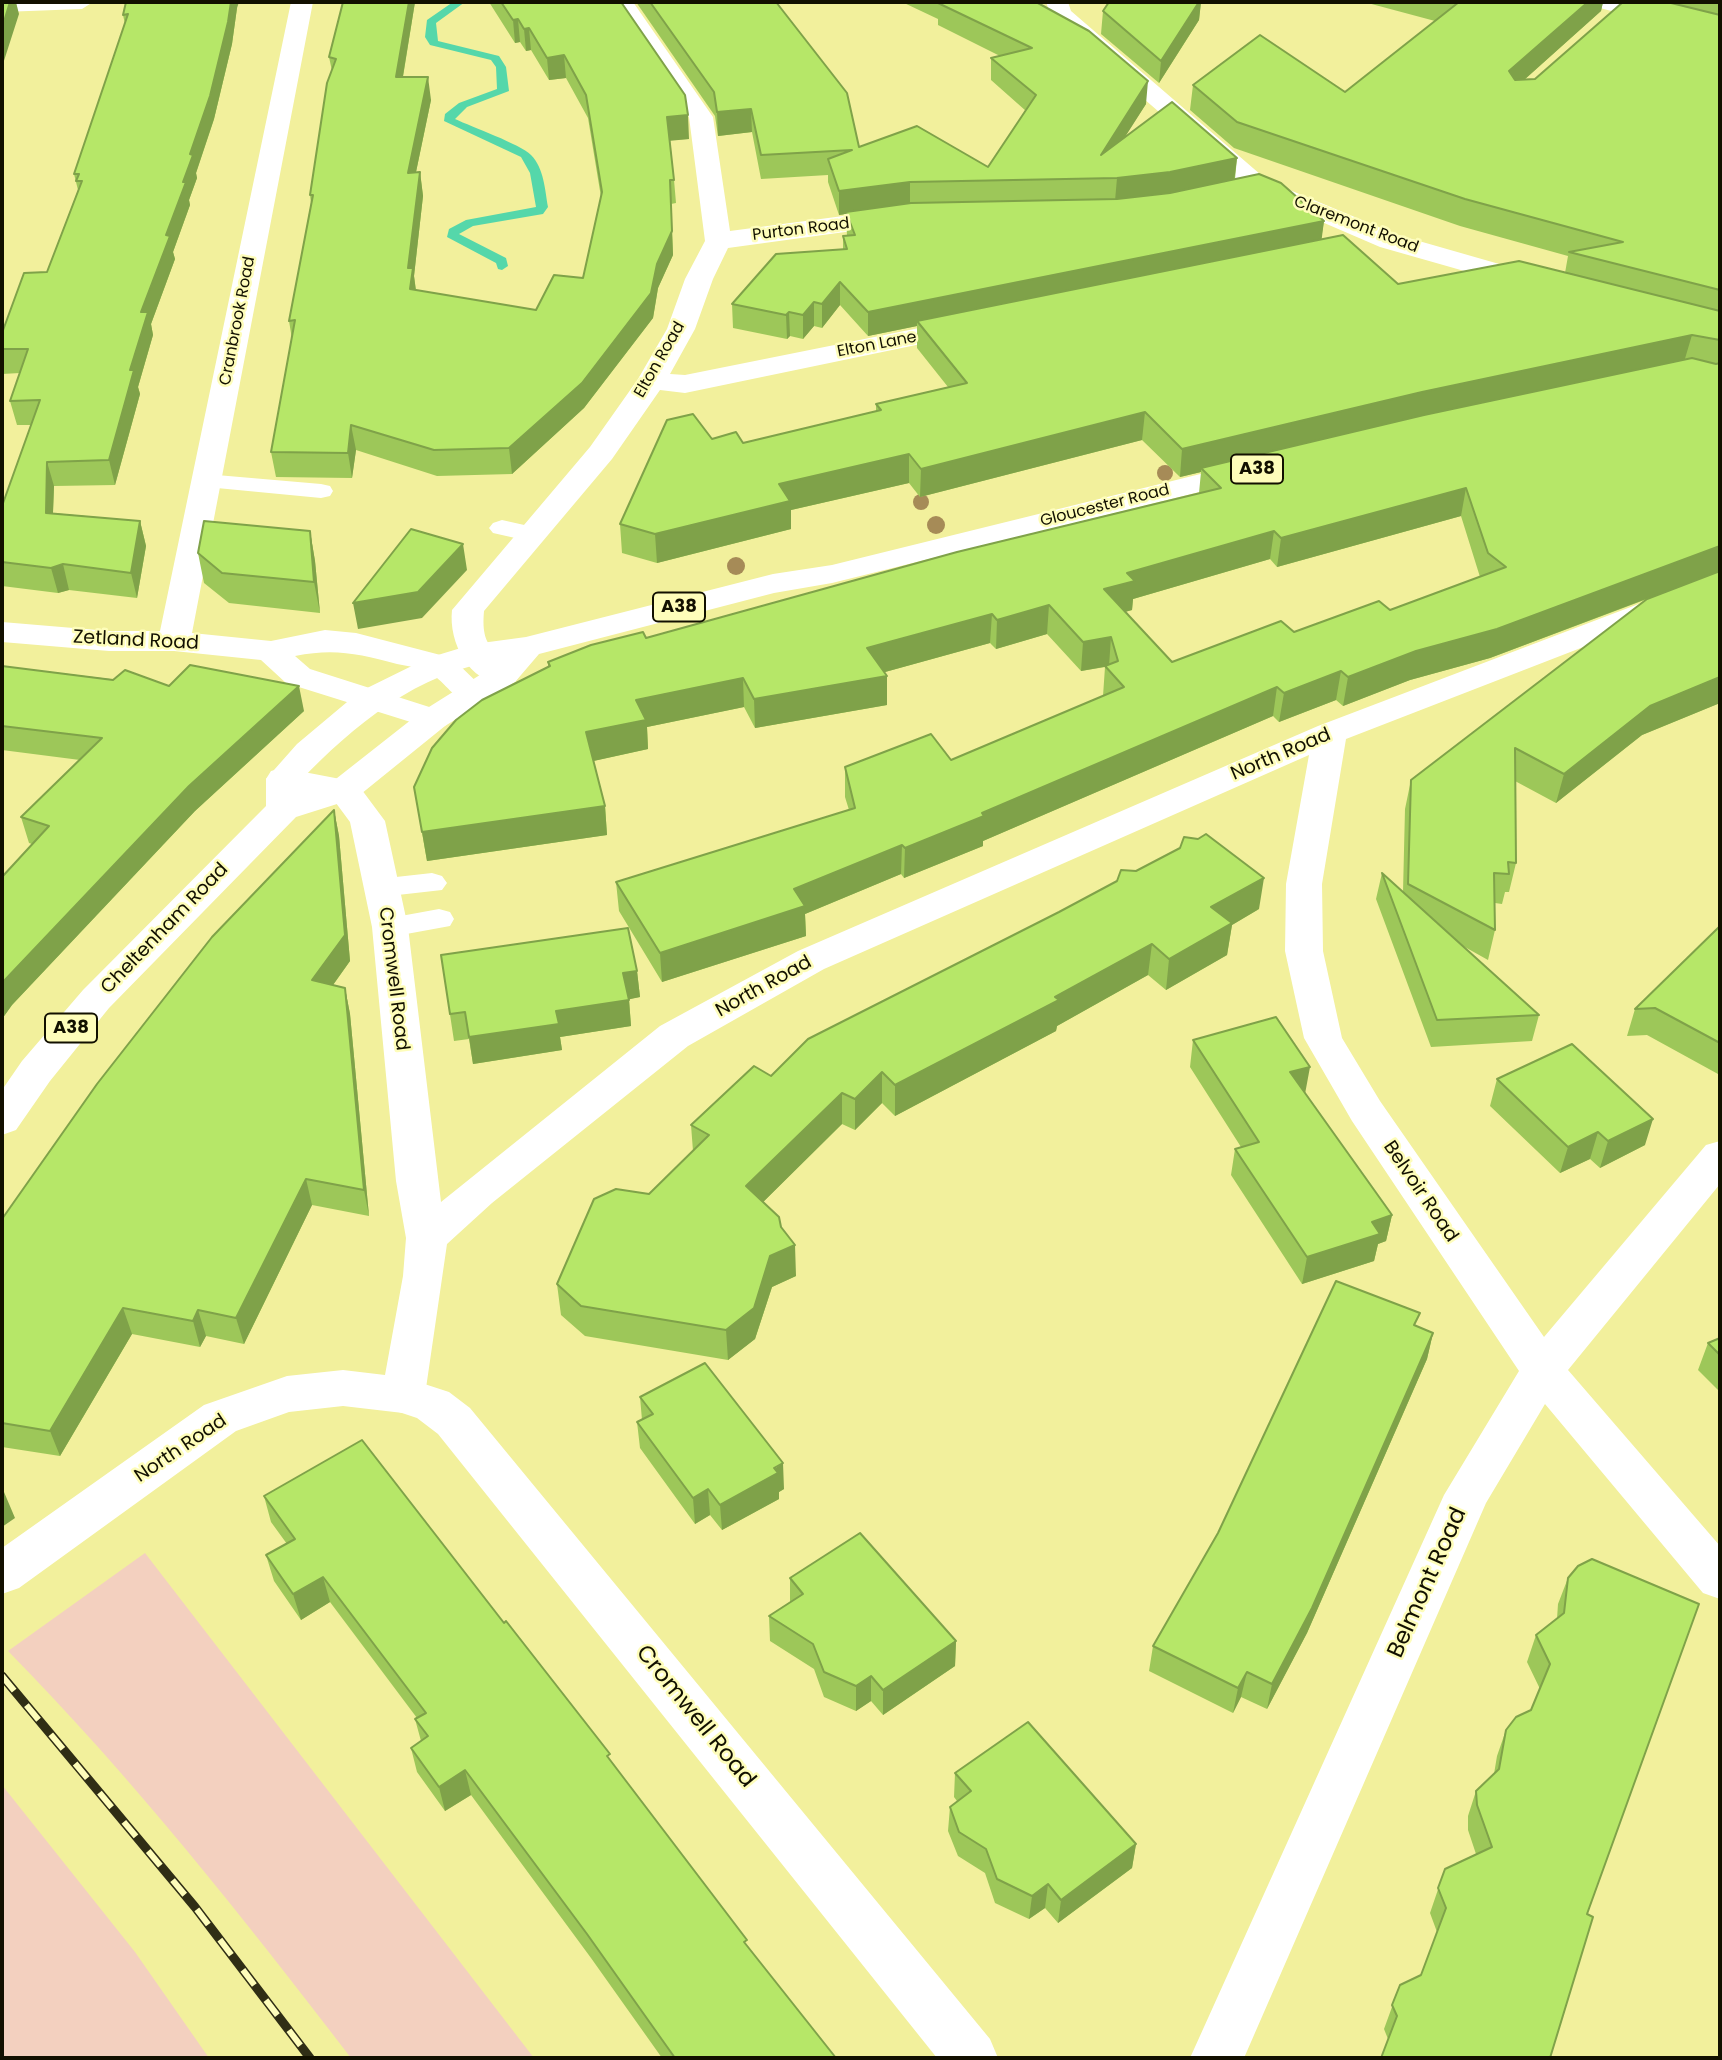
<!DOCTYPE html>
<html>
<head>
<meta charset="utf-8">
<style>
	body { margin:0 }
	#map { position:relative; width:1722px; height:2060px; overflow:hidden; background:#f2f09c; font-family:Poppins,sans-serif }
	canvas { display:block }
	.frame { position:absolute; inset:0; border:4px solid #121000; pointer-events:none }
</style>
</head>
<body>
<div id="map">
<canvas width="1722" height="2060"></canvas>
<div class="frame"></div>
</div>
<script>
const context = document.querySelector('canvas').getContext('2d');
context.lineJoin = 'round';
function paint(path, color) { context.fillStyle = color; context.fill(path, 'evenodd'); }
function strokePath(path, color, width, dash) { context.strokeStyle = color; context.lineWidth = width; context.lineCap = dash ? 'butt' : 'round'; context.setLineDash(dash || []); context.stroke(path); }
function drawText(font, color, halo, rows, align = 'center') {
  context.font = font + ' Poppins,sans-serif'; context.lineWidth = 5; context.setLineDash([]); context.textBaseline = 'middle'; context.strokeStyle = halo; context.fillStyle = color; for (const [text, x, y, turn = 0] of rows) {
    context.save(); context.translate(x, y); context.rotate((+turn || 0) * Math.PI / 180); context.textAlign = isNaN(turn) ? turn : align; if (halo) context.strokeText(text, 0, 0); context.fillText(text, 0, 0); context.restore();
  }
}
paint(new Path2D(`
	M145,1553l389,505h-183c-108,-141 -218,-280 -343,-407z
	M2,1785l133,167 74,106h-207z`), '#f3d0bf');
paint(new Path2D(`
	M453,2h12l-29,21 2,18 61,15 7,11 3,24 -42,16 -12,12c17,8 65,25 76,36 13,13 14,35 17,52l-5,7 -70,12 -14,8 47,24 2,8 -6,4 -4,-1 -2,-6 -49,-26 2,-8 17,-9 70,-13 -6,-34 -9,-16 -77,-36 1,-7 14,-11 38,-14 -1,-22 -5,-7 -61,-15 -5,-8 2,-17z`), '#55d7aa');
paint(new Path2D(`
	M205,474l116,10 9,2 3,5 -3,5 -9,2 -125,-12 -3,-5 3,-5z
	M502,520l40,9 4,5 -4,5 -9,3 -40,-9 -4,-5 4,-5z
	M432,873l10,3 5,7 -5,7 -62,7 -11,-3 -4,-7 4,-7z
	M439,909l11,3 4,7 -4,7 -60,11 -11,-3 -4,-7 4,-7z`), '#fff');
paint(new Path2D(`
	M2,2h91l-11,7 -80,3z
	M611,2h22l80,115 17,114 166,-22 9,2 4,6 -4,6 -9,2 -168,23 -15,31 -18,50 -25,45 15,1 284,-57 10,2 4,6 -4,6 -10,2 -284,59 -25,-3 -48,69 -128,152c-4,44 16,36 36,64l-5,7c-41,10 -67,-36 -63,-72l138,-163 48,-68 29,-50 18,-50 20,-38 -16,-124z
	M1046,2h22l3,9 197,170 130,54 143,41 4,6 -4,6 -10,2 -151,-43 -130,-56 -198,-172z
	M1593,2h37l90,23v14l-124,-32z
	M1720,573v21l-374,145 -24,145 1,67 19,87 38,63 164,236 162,-192 14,-4v43l-152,186 152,176v53l-17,-6 -158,-189 -59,99 -242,555h-54l254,-563 75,-124 -167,-250 -48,-83 -19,-87 1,-67 23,-129 -485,214 -136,77 -196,157 -45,41 -22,151 -6,13 -16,5 -60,-7 -54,6 -53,19 -217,157 -17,6v-46l202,-143 83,-29 56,-6 42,5 18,-99 3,-38 -10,-57 -24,-254 -22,-105 -17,-23 -62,-12 -5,-8 5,-8 12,-3 73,14 29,39 23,106 33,275 219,-176 138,-75 520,-225z`), '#fff');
paint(new Path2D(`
	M291,2h22l-121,631 79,8 54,-11 31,3 96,25 36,35 -5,7c-28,7 -33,-15 -54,-28 -9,-4 -22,-6 -32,-8 -38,-10 -62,-16 -102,-8l15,13 135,43 5,7 -5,7 -12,3 -147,-46 -25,-23 -87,-9h-65l-107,-9v-20l107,9h51z
	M403,1377l46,15 21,16 520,631 8,19h-61l-499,-624 -21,-16 -30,-10 -6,-13 6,-13z`), '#fff');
paint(new Path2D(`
	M1249,462l11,3 4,6 -4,6 -428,106 -58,10 -235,61 -24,28 -70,44 -89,72 -60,19 -187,191 -59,73 -34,49 -14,5v-45l20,-29 61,-71 183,-184v-27l31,-35 62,-52 69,-34 46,-14 52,-7 247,-63 59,-9zM498,661l-7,7 -70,44 -89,70 -31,10 -1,-11c53,-55 119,-110 198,-120z`), '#fff');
const rail = new Path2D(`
	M2,1676l193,231 115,151`);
strokePath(rail, '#302e15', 9);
strokePath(rail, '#fefdba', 6, [19]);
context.fillStyle = '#a68b57';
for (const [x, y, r] of [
	[1165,473,8],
	[921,502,8],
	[936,525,9],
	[736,566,9]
]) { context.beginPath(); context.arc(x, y, r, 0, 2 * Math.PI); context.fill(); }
paint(new Path2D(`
	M343,2h72l-12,75 28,23 -15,72h4l3,24 -9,80 2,14 120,20 47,-32 18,-81 -13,-79 -22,-40 -17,2 -18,-30 -5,1 -6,-9 -5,1 -26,-41h132l68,137 -19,1 4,40 2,23 -5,1 2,51 -15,33 -5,30 -69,90 -72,66 -75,2 -81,-26 -4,28 -76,-1 -5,-25 21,-113 -3,-18 22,-118 -1,-8 22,-124 -3,-14z
	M636,2h140l83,145 129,20 38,-56 -35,-31v-22l9,-2 -62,-31v-6l-36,-17h134l110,102 -21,32 112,22 -2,21 89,42 -3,18 77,45 167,-11 3,-17 -108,-30 -226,-78 -44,-38 3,-25 152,7 90,-71 -71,-19h239l-2,9 -77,69 11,-1 88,-77h97v701l-78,32 -86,68 -41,-22 1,82 -7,29h-4l-3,12 -7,-1v27l-7,30 -25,-14 76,69 -7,26 -101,6 -55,-148 6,-26 21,19 2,-83 6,-29 300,-205 -221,83 -80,22 -67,26 -7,-6 -57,22 -6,-6 -290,125v5l-79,32 -3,-4 -96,40 1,22 -144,46 -43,-71 -3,-29 233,-72 -4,-13v-30l106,-7 152,-64 2,-29 -24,4 -34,-37 -51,15 -6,-6 -105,29 2,33 -132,23 -11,-21 -97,20 1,22 -55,12 12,45 2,29 -180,26 -13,-74 134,-120v-5l98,-24 553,-145 2,-21 -21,5 -38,-37 -222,57 -11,-14 -118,27v19l-134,34 -35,-10 -2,-29 92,-85 31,4 133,-31v-8l72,-17 -31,-39v-22l-49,10 -28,-31 -18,23 -8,-2 -11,13 -13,-3 -3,3 -54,-11 -1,-24 111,-55v-13h4l-1,-22 -7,1 -11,-33v-7l-67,4 -9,-47 -34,4 -3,-20zM1461,516l19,61 -90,33 -96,22 -122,30 -47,-50 7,-2 1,-11 137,-40 7,8z
	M1109,2h92l-2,18 -40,63 -58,-49 2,-23z
	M237,8l-5,36 -18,75 -18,54 1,5 -8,22 1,5 -17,47 2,7 -24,65 2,11 -15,52 2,7 -25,91 -61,1 -1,27 87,8 6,25 -9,52 -68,-8 -11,3 -56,-7v-80l29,-81h-14l-7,-24 10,-28 -18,1v-41l45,-61 31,-82 -4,-16 51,-150 -2,-9z
	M310,531l5,30 5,52 -91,-10 -25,-20 -6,-30z
	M2,666l167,20 135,25 -109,100 -183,194 -10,14v-142l30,-33 -3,-1 -8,-26 59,-57 -78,-10z
	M334,810l5,26 11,125 -17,24 12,3 5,26 19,202 -57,-11 -68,139 -38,-8 -6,11 -68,-13 -72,122 -58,-9v-228z
	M1259,909l-27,16 -5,30 -61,35 -18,-15 -91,51 -1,5 -161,85 -13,-13 -27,27 -13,-6 -79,78 33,74 -24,11 -17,52 -27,21 -143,-24 -24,-21 -4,-31 136,-133 -2,-26 80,-49 37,-37z
	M1720,928v143l-2,3 -71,-39 -20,1 8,-27z
	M441,955l196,16 3,26 -11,2 2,27 -71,11 2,13 -89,14 -4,-25 -15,2z
	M1193,1040l112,54 87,121 -6,26 -8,3 -4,17 -72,23 -71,-109 4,-26 6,-2 -51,-80z
	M1497,1079l148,66 -45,23 -10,-9 -30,14 -70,-67z
	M1416,1326l17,7 -6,26 -120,274 -40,76 -26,-12 -8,16 -84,-42 4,-25z
	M1720,1338v54l-22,-22 10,-27z
	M640,1397l144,92 -5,3v7l-57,31 -12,-15 -15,9 -55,-76 -3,-26 5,-2z
	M264,1496l348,266 136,186 88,110h-174l-71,-100 -120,-163 -26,16 -28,-39 -6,-24 10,-7 -6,-22 2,-1 -87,-116 -29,18 -27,-39 -8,-26 21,-11 -16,-22z
	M790,1578l166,63 -1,25 -72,49 -12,-14 -15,10 -32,-14 -10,-28 -44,-28 -1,-25 21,-14z
	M1568,1578l131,26 -311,435 -4,-10 16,-44 21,-10 16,-43 -7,-19 15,-44 31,-15 -8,-24v-14l8,-25 18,-17 3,-18 9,-26 25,-20 9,-21 -13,-27 9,-27 21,-16 1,-15z
	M955,1773l181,71 -4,24 -74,55 -13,-15 -16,11 -34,-16 -10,-30 -27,-17 -10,-25 2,-24 7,-6 -3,-4z`), '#9dc759');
paint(new Path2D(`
	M10,2h6l3,12 -17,53v-39z
	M231,2h8l-2,6 -5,36 -18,75 -18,54 1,5 -8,22 1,5 -17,47 2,7 -24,65 2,11 -15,52 2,7 -25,91 -6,-25 21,-90 11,-58 42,-130z
	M409,2h6l-16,98 -3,-23z
	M1199,2h2l-2,18 -40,63 2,-22z
	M1588,2h15l-2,9 -96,86 4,-26z
	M518,19l2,23 -5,1 -2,-23z
	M529,28l2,22 -5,1 -2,-22z
	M564,55l2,23 -17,2 -2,-22z
	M428,77l3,23 -20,96 -3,-23z
	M1148,81l-2,23 -47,74 2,-23z
	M751,109l1,23 -34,4 -1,-24z
	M688,115l1,24 -21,2 -1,-24z
	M1237,158l-3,24 -66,13 -53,6 2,-23z
	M420,172l3,24 -9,80 2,16 -6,-3 -2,-21z
	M670,180l3,75 -15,33 -5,30 -69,90 -72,66 -3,-26z
	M910,182v23l-71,10v-24z
	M1324,221l-3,23 -404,77v5l-49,10v-24z
	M840,282v23l-18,23v-24z
	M814,302v24l-11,13v-24z
	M789,312l1,24 -3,3 -1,-24z
	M1692,335l-8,27 -483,106v4l-21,5 2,-28 240,-57z
	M1145,412l-3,28 -222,57 1,-28z
	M351,425l5,25 -4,28 -4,-25z
	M909,454v29l-118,27v19l-134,34 -2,-29 124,-50z
	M47,462l7,24 -2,51 -6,-24z
	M1466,488l-5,28 -184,51 4,-29z
	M140,521l6,25 -9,52 -6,-25z
	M310,531l5,30 5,52 -6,-31z
	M1274,531l-4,28 -137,40 -1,11 -30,8 2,-29 23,-16z
	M463,544l4,26 -45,48 -64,11 -5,-26z
	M1720,546v25l-230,87 -80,22 -67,26 5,-29 68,-26z
	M63,564l6,26 -11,3 -7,-25z
	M1049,605l-2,29 -51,15 1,-29z
	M992,614l-2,29 -123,34v-29z
	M1111,637l-2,29 -28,5 2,-29z
	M1341,671l-5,29 -57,22 5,-29z
	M887,676v29l-132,23 -1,-29z
	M1720,677v26l-78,32 -86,68 8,-29 86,-68z
	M743,678l1,29 -97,20 1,22 -59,13 -3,-30 50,-32z
	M299,686l5,25 -109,100 -183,194 -10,14v-36l187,-197z
	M1277,687l-4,29 -290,125v5l-79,32 1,-30 77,-35z
	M605,806l2,29 -180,26 -5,-29z
	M334,810l5,26 11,125 -32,45 -6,-26z
	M902,845l-1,29 -96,40 1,22 -144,46 -2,-29 134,-64z
	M1264,878l-5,31 -27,16 -5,30 -61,35 3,-31 42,-52z
	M1152,944l-4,31 -91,51 -1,5 -161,85v-31z
	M637,971l3,26 -14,3 -3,-27z
	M345,988l5,26 19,202 -5,-26z
	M629,1000l2,26 -71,11 2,13 -89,14 -4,-27 87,-26z
	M1310,1067l-5,27 -15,-22z
	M882,1072v31l-27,27v-31z
	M842,1093v31l-94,93 -2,-31z
	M1653,1119l-8,26 -45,23 8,-27z
	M1598,1132l-8,27 -30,14 8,-26z
	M306,1179l6,26 -68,139 -8,-26z
	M1392,1215l-6,26 -8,3 -4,17 -72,23 5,-27 65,-35z
	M795,1245l1,31 -24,11 -17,52 -27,21 -2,-30 44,-74z
	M123,1308l9,26 -72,122 -10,-25z
	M198,1310l8,26 -6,11 -7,-26z
	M1433,1333l-6,26 -120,274 -40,76 5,-25z
	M783,1463l1,26 -5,3v7l-57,31 -2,-25z
	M708,1489l2,26 -15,9 -2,-26z
	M4,1492l11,26 -13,9v-33z
	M323,1577l7,25 -29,18 -8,-26z
	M956,1641l-1,25 -72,49v-25z
	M1247,1672l-6,25 -8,16 5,-25z
	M871,1676v25l-15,10v-25z
	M465,1770l6,25 -26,16 -6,-24z
	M1136,1844l-4,24 -74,55 3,-23z
	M1048,1884l-3,24 -16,11 3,-23z`), '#7fa249');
const building = new Path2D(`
	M2,2h8l-8,26z
	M126,2h105l-3,20 -18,74 -20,58 3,1 -10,27h3l-20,53 4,1 -29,76h7l-18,58h4l-25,90 -62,2 -1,51 94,8 -9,52 -68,-9 -12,4 -49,-6v-56l38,-106 -30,1 18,-52h-26v-16l22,-60 23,-1 35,-91h-6l3,-7h-5l54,-160 -5,1z
	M343,2h66l-13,75h32l-20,96 12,-1 -12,96h5l-3,21 126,21 18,-35 29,3 19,-86 -16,-97 -22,-40 -17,3 -18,-30 -5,1 -6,-10 -5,1 -12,-18h120l64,93 3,20 -21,2 7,63h-4l2,51 -15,33 -6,29 -69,90 -73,65 -75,2 -83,-25 -3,28 -77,-1 24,-132 -6,1 24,-126h-3l17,-112 9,-24 -7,-2z
	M650,2h126l71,91 12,54 58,-21 71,41 48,-72 -45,-37 41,-10 -94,-45 4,-1h94l53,29 59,50 -47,74 71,-53 65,56 -67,14 -53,6 -207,4 -71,9 -11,-32 24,-9 -91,5 -10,-46 -34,3 -3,-20z
	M1109,2h90l-38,59 -58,-50z
	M1459,2h129l-79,69 6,9 20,-1 88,-77h44l53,13v275l-151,-38 54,-10 -158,-43 -228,-77 -44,-37 67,-50 85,57z
	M1259,174l22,9 43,38 -456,91 -28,-30 -18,22 -8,-2 -11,13 -14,-3 -3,3 -54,-11 44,-50 71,-5 -4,-13 12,-1 -9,-23 65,-9 206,-4 53,-6z
	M1343,235l55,49 121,-23 201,50v29l-28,-5 -270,57 -240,57 -37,-37 -224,57 -12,-15 -130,30 11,17 -135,33 -35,-10 47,-104 26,-6 19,25 24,-7 7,11 138,-33 -5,-6 91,-21 -50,-62z
	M1692,358l24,6 4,-1v183l-223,83 -81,22 -68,26 -7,-6 -57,22 -7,-6 -295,126 2,3 -79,32 -3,-3 -108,44 11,17 -145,47 -44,-71 239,-74 -10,-41 86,-33 20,26 173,-73 -19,-21 13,-5 -7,-24 -28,5 -34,-37 -52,15 -5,-6 -125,34 20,28 -133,23 -11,-21 -107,22 10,20 -60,12 19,74 -183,26 -8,-45 18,-39 24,-28 26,-20 68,-34 -2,-4 43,-17 52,-13 3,6 311,-86 264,-64 -20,-20 223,-53zM1466,488l22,65 18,14 -116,43 -11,-9 -85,31 -13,-11 -109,41 -68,-73 31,-8 -8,-8 147,-42 7,7z
	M204,521l106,10 4,51 -92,-9 -24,-20z
	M411,529l52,15 -45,48 -65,11z
	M1720,571v106l-70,29 -86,68 -49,-26 1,115 -8,-1 1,12 -15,-1 1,57 -87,-46 3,-104 236,-181z
	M190,665l109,21 -110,100 -187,197v-106l47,-51 -28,-9 81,-79 -100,-12v-60l111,14 12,-10 44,16z
	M334,810l11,125 -33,45 33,8 19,202 -58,-11 -70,139 -38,-8 -5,11 -70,-13 -73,123 -48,-8v-204l95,-135 115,-147z
	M1206,834l58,44 -53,29 21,16 -63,36 -17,-15 -97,53 4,3 -164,85 -13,-13 -27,27 -13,-6 -96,93 33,31 2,10 14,18 -25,11 -16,52 -28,22 -145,-24 -24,-22 37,-85 22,-10 33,5 60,-59 -18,-10 63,-59 17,10 37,-37 251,-127 58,-31 4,-11 15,1 44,-23 4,-11 14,2z
	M1382,873l157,142 -102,5z
	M1719,927l1,1v115l-65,-35 -20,1z
	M628,928l9,43 -14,2 6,27 -73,11 3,13 -90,13 -4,-25 -15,2 -9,-59z
	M1276,1017l34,50 -20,5 102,143 -20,7 8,12 -73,23 -72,-108 24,-7 -66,-102z
	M1572,1044l81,75 -45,22 -10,-9 -30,15 -71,-68z
	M1336,1281l84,32 -6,12 19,8 -121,275 -40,76 -25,-12 -9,16 -85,-42 65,-113z
	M1720,1338v17l-12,-12z
	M705,1363l78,100 -9,5 4,5 -58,32 -12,-16 -15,9 -56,-76 16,-8 -13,-17z
	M362,1440l142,183 2,-2 104,133 -3,2 140,184 -3,2 92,116h-161l-88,-124 -122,-164 -26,17 -28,-39 17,-12 -13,-17 11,-6 -103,-136 -30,17 -27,-39 29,-16 -31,-43z
	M860,1533l96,108 -73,49 -12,-14 -15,10 -32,-14 -11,-28 -44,-28 34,-22 -13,-16z
	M1592,1559l107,45 -112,310 6,3 -43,141h-169l16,-42 -5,-11 8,-20 21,-10 25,-67 -8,-20 7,-19 47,-22 -15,-42 -1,-14 23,-22 7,-39 10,-13 15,-7 19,-46 -14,-29 28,-22 4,-35 10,-12z
	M1028,1722l108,122 -75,56 -13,-16 -16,12 -35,-17 -11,-30 -27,-17 -9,-25 21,-16 -16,-18z`);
paint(building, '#b6e768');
strokePath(building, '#7fa249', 2);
drawText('16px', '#121000', '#fefdba', [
	["Claremont Road",1356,225,21],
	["Purton Road",801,230,-7],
	["Cranbrook Road",238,321,-79],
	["Elton Lane",877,345,-11],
	["Elton Road",660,360,-60],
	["Gloucester Road",1105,506,-14]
]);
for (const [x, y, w] of [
	[1257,469,52],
	[679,607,52],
	[71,1028,52]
]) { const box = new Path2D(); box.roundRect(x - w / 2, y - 14.5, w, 29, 5); context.fillStyle = '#fefdba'; context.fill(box); strokePath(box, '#121000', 2); }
drawText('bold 18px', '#121000', null, [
	["A38",1257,469],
	["A38",679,607],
	["A38",71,1028]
]);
drawText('19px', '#121000', '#fefdba', [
	["Zetland Road",136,641,3],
	["North Road",1281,755,-23],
	["Cheltenham Road",165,929,-46],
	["Cromwell Road",393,979,83],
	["North Road",764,987,-29],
	["Belvoir Road",1420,1192,56],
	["North Road",181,1449,-34]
]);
drawText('23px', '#121000', '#fefdba', [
	["Belmont Road",1428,1583,-66],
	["Cromwell Road",695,1717,51]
]);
</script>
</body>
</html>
